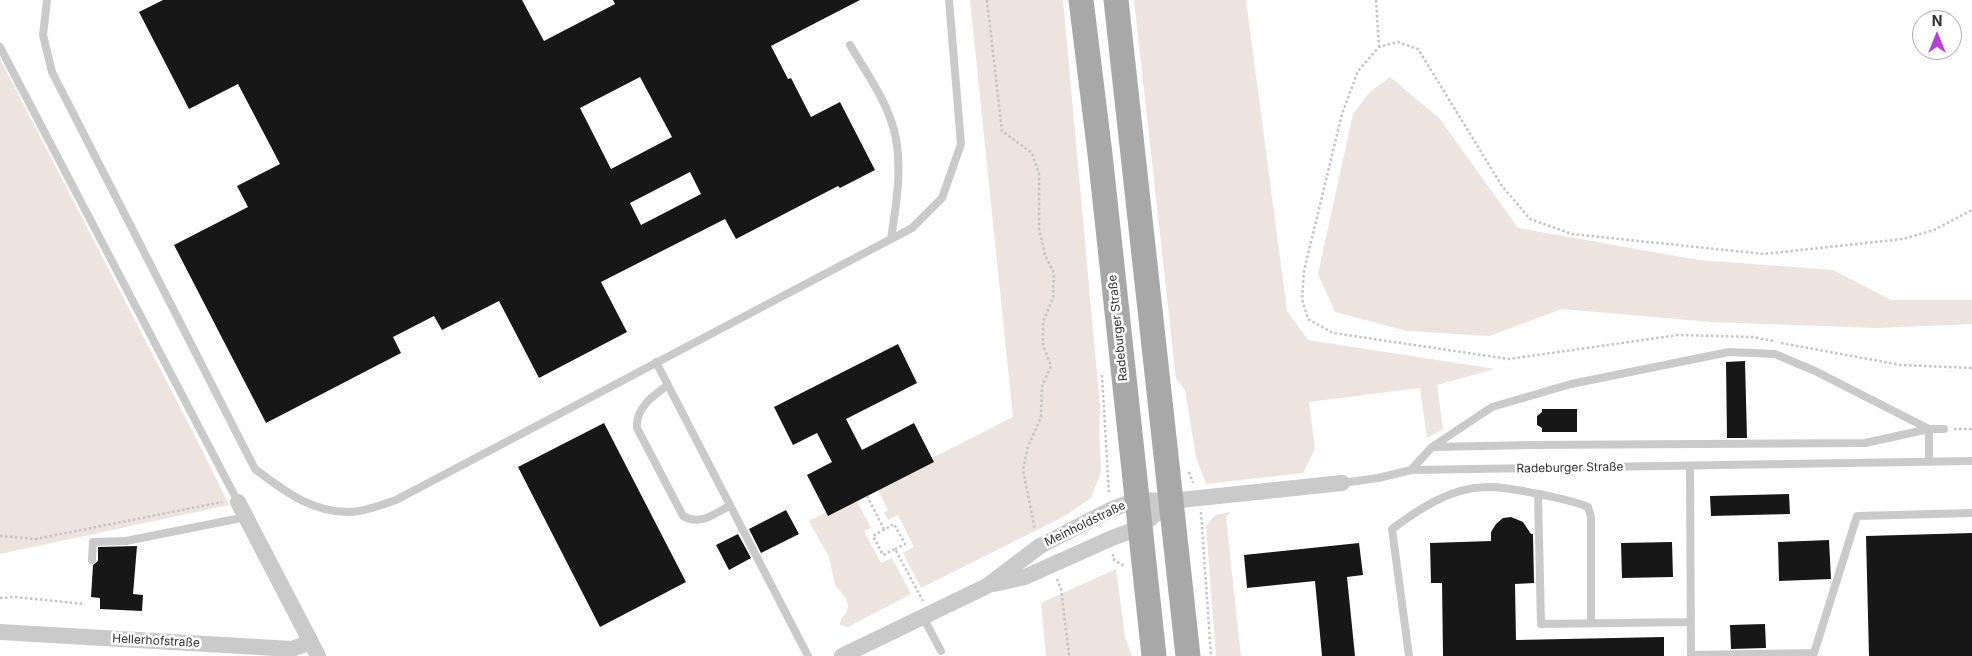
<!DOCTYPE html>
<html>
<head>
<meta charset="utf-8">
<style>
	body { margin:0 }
	#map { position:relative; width:1972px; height:656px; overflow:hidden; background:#fff; font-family:Inter,sans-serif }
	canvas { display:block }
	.north { position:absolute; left:1912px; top:10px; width:50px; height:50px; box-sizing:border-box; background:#fff; border:1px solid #acacac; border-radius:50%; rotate:0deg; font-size:14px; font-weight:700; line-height:20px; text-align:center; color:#303030 }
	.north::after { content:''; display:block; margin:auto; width:18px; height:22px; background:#b93cde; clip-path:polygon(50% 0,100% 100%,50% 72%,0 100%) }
</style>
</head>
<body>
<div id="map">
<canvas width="1972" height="656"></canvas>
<div class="north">N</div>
</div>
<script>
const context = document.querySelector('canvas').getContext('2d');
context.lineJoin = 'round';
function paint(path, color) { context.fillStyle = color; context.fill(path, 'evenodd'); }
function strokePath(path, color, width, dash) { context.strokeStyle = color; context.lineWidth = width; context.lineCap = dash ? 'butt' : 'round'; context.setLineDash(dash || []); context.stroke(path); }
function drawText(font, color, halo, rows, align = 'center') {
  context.font = font + ' Inter,sans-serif'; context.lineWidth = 5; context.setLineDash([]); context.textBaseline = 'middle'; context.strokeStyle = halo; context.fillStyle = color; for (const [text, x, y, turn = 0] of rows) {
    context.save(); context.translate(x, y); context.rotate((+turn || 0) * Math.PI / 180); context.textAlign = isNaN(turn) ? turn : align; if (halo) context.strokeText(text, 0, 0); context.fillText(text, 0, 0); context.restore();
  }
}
paint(new Path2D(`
	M970,0h93l37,407 -1,23 2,42 -10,26 -26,18 -144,72 -18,-35 11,-6 -16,-32 -10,5 -4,-7 4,-3 -10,-20 54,-32 81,-41z
	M1134,0h112l41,311 21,29 187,29 -58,16 6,44 -16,9 -7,-50 -111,14 6,47 -12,24 -97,11 -10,-27 -11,-67 -9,-11z
	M0,59l200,387 29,59 -229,49z
	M1390,77l50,42 78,109 181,32 134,10 58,30h81v24l-94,4 -167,-6 -149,-13 -73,27 -82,-5 -72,-19 -17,-38 35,-160 17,-22z
	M857,501l14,27 -7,3 17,32 11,-5 19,36 -63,33 -8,-2 1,-6 5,-6 2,-7 -2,-8 -11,-13 -6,-28 -20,-36 17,-9 2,4z
	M1230,512l-4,6 15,138h-25l-10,-130 9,-11z
	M1116,569l9,68 7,19h-86l-5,-53z`), '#ede3df');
paint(new Path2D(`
	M163,0h359l22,41 71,-37 -2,-4h247l-89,46 17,33 3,-1 20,39 29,-15 35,68 -35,18 -2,-2 -102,53 -11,-20 -124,63 26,50 -88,46 -40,-77 -57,29 -8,-14 -41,21 8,16 -135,70 -92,-178 74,-38 -11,-21 43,-22 -42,-80 -49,25 -50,-97zM640,77l32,60 -61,32 -31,-61zM690,172l11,22 -60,31 -11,-22z
	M898,344l19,39 -71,36 16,31 52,-27 20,39 -106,54 -21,-41 25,-13 -15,-29 -24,12 -19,-38z
	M1745,361l2,77h-20l-1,-76z
	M1542,409h35v23h-35v-4l-5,-3v-9l5,-4z
	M604,423l82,159 -86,45 -82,-160z
	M1789,494l1,20 -79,2 -1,-20z
	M786,510l13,24 -38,19 -12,-24z
	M1511,517l12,5 8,12h2l1,49 -19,1 1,56 148,-3v19h-221l-1,-73h-11l-1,-40 61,-2v-9l5,-8 7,-6z
	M1972,533v123h-103l-3,-120z
	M738,534l13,24 -22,12 -13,-25z
	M1829,540l2,39 -52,2 -1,-39z
	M1672,542l1,35 -51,1 -1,-35z
	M1359,543l4,32 -16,2 8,79h-33l-7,-75 -68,7 -3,-33z
	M137,546l-4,48 10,1 -1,16 -42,-2v-11l-9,-1 2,-32 5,-4v-14z
	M1765,624l1,24 -35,1 -1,-24z`), '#171717');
strokePath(new Path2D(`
	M987,0l15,131 30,22 7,21v55l6,26 9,18 -1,25 -10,24v23l8,21 -9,20 -1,31 -13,30 -5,23 12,60
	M1376,0l3,47
	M1773,341l-20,-4 -75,-2 -169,24 -176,-26 -25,-14 -6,-20 2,-28 38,-157 16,-43 21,-24 19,-5 20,7 84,137 28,33 42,15 192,20 139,-15 31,-9 38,-20
	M1781,343l120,22 71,3
	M1102,375l7,119
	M1954,429h18
	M1189,472l4,11
	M867,496l17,33
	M1201,512l10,144
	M0,536l36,3 186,-37
	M895,549l10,-5 -11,-20 -21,12 10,19 12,-6 28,52
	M1113,554v5l11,7
	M1057,579l4,10 8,65 2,2
	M0,598l14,-1 71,7`), '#c4c4c4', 2.5, [2.5, 2.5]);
strokePath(new Path2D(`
	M47,0l-4,35 9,37 203,397c30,23 63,48 104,42 12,-2 25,-7 37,-11l516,-272 30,-30 19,-54 -12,-144
	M850,45c17,29 40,60 46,94 6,33 0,67 -5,100
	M0,47l238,455
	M656,362l152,294
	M668,385c-14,10 -33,23 -31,43l46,88c17,10 31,-2 46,-10
	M1432,447l60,-40 79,-23 158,-32 46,2 40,17 114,58v33
	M1690,466l1,190
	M1411,470l21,-23 99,-2 334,-2 64,-14h15
	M1342,483l36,-5 33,-8 561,-9
	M1538,494l3,130 149,-2
	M92,560l1,-18 33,-1 120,-24
	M923,617l18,34
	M1691,655l123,-2 43,-137 115,-3
	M1409,656l-17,-127c27,-20 58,-41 93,-42 18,-1 37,4 54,7 17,4 33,6 49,13l3,10v106`), '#cacaca', 8);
strokePath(new Path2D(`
	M238,502l80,154
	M994,584l31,-7 87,-39 27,-10 32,-27
	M0,632l292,17 19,-7
	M842,656l145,-70 53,-40 70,-36 26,-10 35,1 171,-18`), '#cacaca', 16);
strokePath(new Path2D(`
	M1081,0l19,154 54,502
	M1116,0l72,656`), '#a8a8a8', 25);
drawText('12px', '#303030', '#fff', [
	["Radeburger Straße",1118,328,-96],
	["Radeburger Straße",1570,468,-1],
	["Meinholdstraße",1085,524,-26],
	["Hellerhofstraße",156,641,3]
]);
</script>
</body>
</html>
